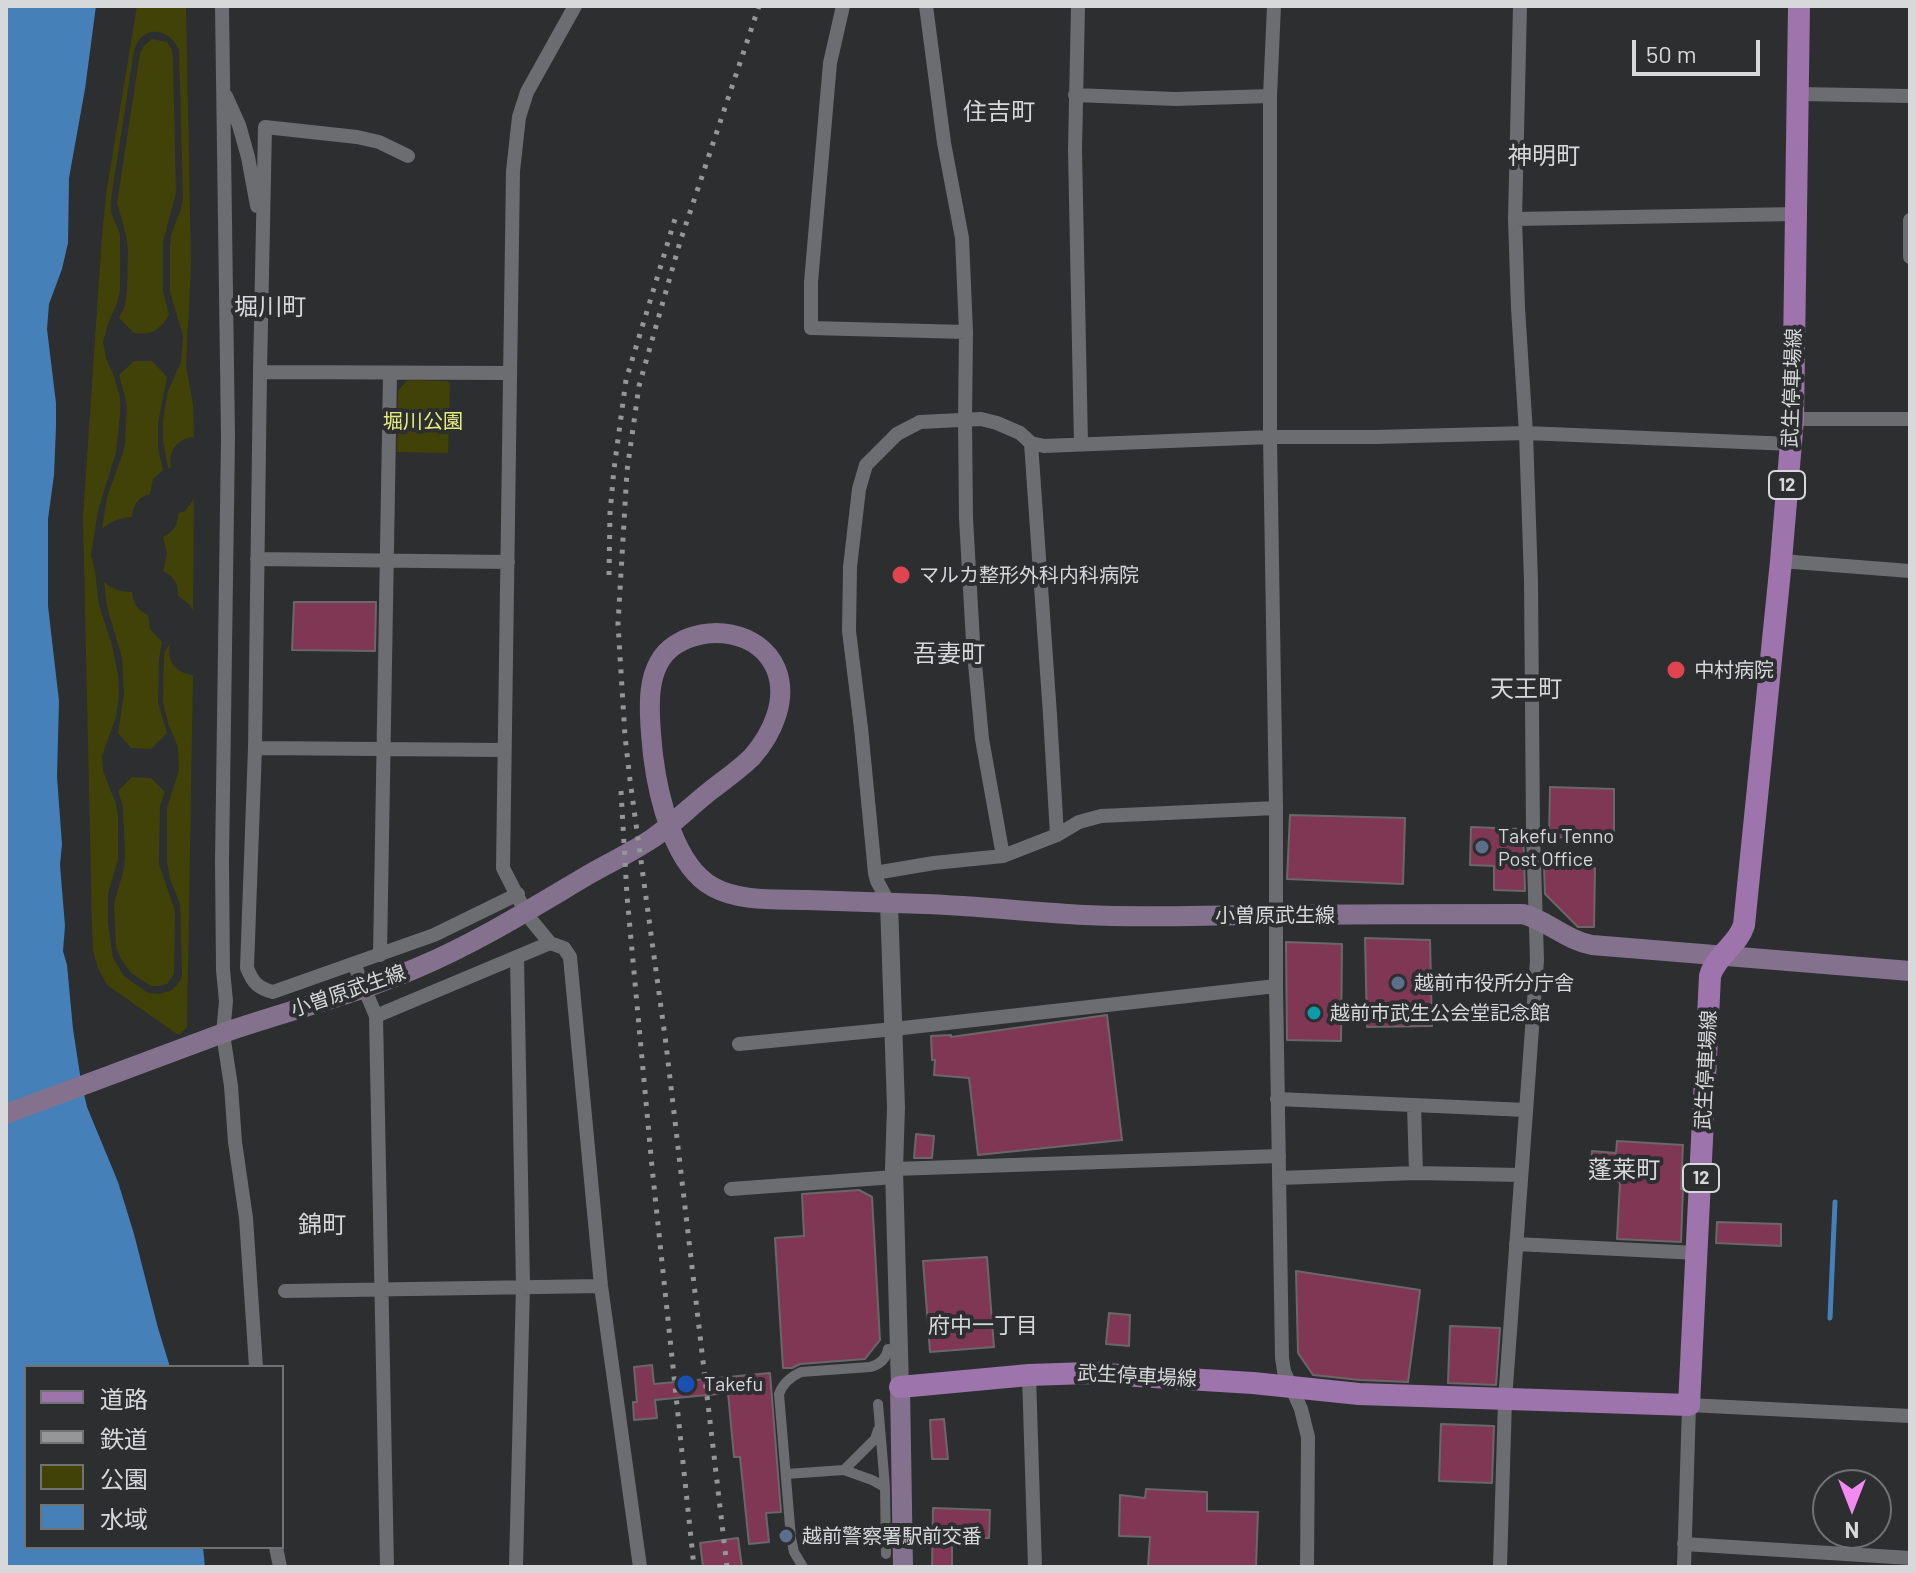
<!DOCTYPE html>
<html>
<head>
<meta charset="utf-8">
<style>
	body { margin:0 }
	#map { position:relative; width:1916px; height:1573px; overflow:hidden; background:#2c2e30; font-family:Barlow,"Noto Sans JP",sans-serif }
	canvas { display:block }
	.frame { position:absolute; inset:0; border:8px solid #d7d8da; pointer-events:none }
	.legend { position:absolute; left:24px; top:1365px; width:260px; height:184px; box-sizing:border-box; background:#2c2e30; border:2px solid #707274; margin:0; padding:10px 14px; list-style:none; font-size:24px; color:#d7d8da }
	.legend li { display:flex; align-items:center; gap:16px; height:40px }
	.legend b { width:40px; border:2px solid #707274 }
	.north { position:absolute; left:1812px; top:1469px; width:80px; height:80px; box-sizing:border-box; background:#2c2e30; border:2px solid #707274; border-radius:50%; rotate:180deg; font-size:22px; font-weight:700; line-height:32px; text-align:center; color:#d7d8da }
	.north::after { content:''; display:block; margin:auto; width:28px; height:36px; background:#f38af2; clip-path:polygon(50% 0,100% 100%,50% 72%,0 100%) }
	.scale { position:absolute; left:1632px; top:40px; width:128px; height:36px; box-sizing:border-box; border:4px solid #d7d8da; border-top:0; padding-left:10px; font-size:24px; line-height:28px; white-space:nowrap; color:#d7d8da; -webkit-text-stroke:6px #2c2e30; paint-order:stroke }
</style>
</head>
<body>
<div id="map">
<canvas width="1916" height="1573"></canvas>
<div class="frame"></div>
<ul class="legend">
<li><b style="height:10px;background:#9d74ac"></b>道路</li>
<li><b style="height:10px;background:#949698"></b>鉄道</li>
<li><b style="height:22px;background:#414208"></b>公園</li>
<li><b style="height:22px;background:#4581b8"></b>水域</li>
</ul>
<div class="north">N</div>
<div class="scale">50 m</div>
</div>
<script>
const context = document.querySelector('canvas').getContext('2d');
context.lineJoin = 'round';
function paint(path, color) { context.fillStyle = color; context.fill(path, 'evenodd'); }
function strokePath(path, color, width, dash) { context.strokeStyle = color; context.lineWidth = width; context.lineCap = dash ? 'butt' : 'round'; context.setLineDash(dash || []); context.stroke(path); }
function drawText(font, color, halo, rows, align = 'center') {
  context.font = font + ' Barlow,"Noto Sans JP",sans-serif'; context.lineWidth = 8; context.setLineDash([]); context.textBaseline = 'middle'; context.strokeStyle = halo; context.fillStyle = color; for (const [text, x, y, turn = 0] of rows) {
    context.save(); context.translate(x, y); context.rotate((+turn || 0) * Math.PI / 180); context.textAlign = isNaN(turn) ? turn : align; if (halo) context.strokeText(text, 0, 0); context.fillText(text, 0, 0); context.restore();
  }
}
paint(new Path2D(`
	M137,6h49l5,259 -5,101 7,38 1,33c-17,2 -26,13 -23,31h-3l-5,-28v-20l5,-29 13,-29 2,-26 -13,-44v-46l1,-11 10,-26 2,-12 -4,-147c-10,-23 -38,-26 -45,1l-23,148v13l9,22v56l-3,13 -9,21 -5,18 3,16 8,18 6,22v17l-4,37 -18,59 -7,44 4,16 4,34 13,40 6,30 1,20 -3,22 -14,39 1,15 13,33 2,11v45l-10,33v30l5,35 11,18 8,6 16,11 12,1 12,-4 4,-4 5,-7 1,-5 -2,-70 -10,-25 -3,-17v-54l12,-38 -1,-23 -10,-24 -5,-21 1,-49 7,-11c-6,18 4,31 22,33l-6,352 -7,7h-3l-70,-49 -9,-17 -5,-17 -1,-24 -9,-410 19,-282 5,-47z
	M152,39l15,3 5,8 1,10 3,133 -13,49v49l6,24c-10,16 -17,20 -35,18l-15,-15 6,-12 2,-16 1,-39 -2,-16 -9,-32 23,-150 5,-8z
	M134,361h18l15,16 -9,46v25l5,22 -10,9 -3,15c-12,3 -17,11 -18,23 -12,1 -21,4 -30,12l5,-32 16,-44 2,-9 2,-39 -8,-30z
	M408,380l39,1 3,3 -2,69 -51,-1 1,-62z
	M194,499l-1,111 -3,-5 -12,-9c1,-11 -4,-20 -15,-25l4,-17 -4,-17c10,-4 16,-13 15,-24l7,-2z
	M104,582c8,7 17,10 28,10 1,11 6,19 16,23l2,14 12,13 -3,17 -1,43 9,31 -16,16 -20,-1 -13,-15 6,-39 -2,-36 -15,-51z
	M132,777l19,1 14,14 -5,14 -1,58 16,47 -1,63 -7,10 -7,2h-9l-20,-13 -10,-14 -5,-12 -2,-43 10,-36 1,-13 -2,-48 -5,-16z`), '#414208');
paint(new Path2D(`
	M6,6h90l-11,83 -16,89 -1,65 -6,26 -13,35 -2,25 9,74v24l-2,48 -6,44v87l11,95 -2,76 5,67 -2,21 5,61 -2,25 4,14 6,64 8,52 6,26 31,75 16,52 24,94 12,39h-144v180h177l2,20h-199z`), '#4581b8');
strokePath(new Path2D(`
	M1830,1318l5,-116`), '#4581b8', 5);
const building = new Path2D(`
	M294,602h82l-1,49 -83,-1z
	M1550,787l64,2v50l-65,-2z
	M1290,815l115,3 -2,66 -116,-5z
	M1471,827l52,2 2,62 -31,-1v-24l-24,-1z
	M1544,866l51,2 -1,59h-16l-33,-33z
	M1365,938l65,2 2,86 -65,1z
	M1286,942l56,2 -1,97 -54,-1z
	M1107,1015l15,125 -144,15 -9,-77 -35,-3 1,-15h-3l-1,-24 20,-1v2z
	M916,1134l18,2 -2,22h-18z
	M1617,1141l66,4 -2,44h2l-2,53 -64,-3 3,-57 -30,-2 2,-29 24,2z
	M859,1190l13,7 8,143 -15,19 -65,5 -8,4h-9l-8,-130 29,-2 -2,-42z
	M1717,1222l64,2v22l-65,-3z
	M987,1257l7,90 -64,5 -7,-91z
	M1296,1271l124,19 -12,92 -48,-2 -47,-5 -15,-22z
	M1109,1313l21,2 -1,31 -23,-2z
	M1450,1326l50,2 -4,57 -48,-2z
	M652,1365l2,19 116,-11 11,139 -15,1 3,29 -20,2 -9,-87h-6l-6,-64 -73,7 2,18 -23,2 -1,-18h4l-3,-35z
	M944,1419l4,40h-16l-2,-39z
	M1441,1424l53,2 -2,57 -53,-2z
	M1146,1489l61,3v19l51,1 -2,55h-108l2,-30 -31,-1 1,-41 25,3z
	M933,1508l57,2 -1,28h-37v29h-20z
	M738,1538l4,29h-39l-3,-24z`);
paint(building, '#803753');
strokePath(building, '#6b6768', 2);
strokePath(new Path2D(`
	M878,1404l7,83 1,67
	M844,1470l31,-31 3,-9
	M786,1474l58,-4 28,10 13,7
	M803,1567l-9,-15 -3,-14 -12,-144c4,-11 11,-17 22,-22l69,-5c9,-2 16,-8 18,-18`), '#6b6d70', 10);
strokePath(new Path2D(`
	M222,6l6,431 -6,425 1,108 3,31 -3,33 8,52 4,56 11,76 10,149
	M843,6l-13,57 -19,219v46l155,4
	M926,6l18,137 18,95 4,94 -1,88 1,98 7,124 9,97 21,117
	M1078,6l-3,144 6,294
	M1274,6l-4,90v341l6,371v178l6,372 2,13 17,38 7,28 -1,130
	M1799,94l111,2
	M1075,95l100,4 95,-3
	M226,96l13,29 9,32 9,49
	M1515,219l282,-5
	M1910,220v37
	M260,372l5,-245 92,10 22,5 29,14
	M510,373l-250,-1 -5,376 -8,220c6,15 11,20 26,24l161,-57 84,-41
	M1793,419h117
	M1031,443l19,272 7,120
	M257,559l251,3
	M1781,561l129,10
	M255,748l249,2
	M875,873l59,-10 69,-7 54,-21 22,-13 22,-6 175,-8
	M889,903l-12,-22 -2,-8 -14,-145 -12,-97 1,-64 9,-78 7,-24 31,-31 23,-12 61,-3 16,4 23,10 11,10 13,3 226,-9h105l151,-4 265,11
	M550,943l-23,-28 -24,-47 10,-697 6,-54 8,-25 48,-86
	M380,955l10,-582
	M354,964l22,52 11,551
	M376,1016l174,-73 14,5 6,9 31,329 39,281
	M739,1044l155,-15 382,-43
	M1277,1099l249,11
	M1414,1105l2,68
	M894,1169l385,-13
	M1280,1178l136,-5 105,2
	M731,1189l164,-12
	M1516,1244l182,9
	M285,1291l316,-5
	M1029,1375l6,192
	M1684,1544l226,14
	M276,1547l4,20
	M516,1567l7,-281 -6,-329
	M1500,1567l5,-167 32,-440 -4,-130 -2,-249 -5,-148 -8,-125 -3,-89 5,-213
	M1684,1567l5,-162 221,11`), '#6b6d70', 14);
strokePath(new Path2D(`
	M889,903l7,204 -2,62 6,218`), '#6b6d70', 18);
strokePath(new Path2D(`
	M6,1114c74,-27 147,-55 220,-82 64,-22 131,-38 193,-65 59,-25 113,-59 169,-92 21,-12 44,-23 65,-37 20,-14 38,-32 57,-47 14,-11 30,-22 42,-34 21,-24 36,-58 24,-88 -17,-39 -69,-45 -101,-24 -34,22 -25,76 -22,110 5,41 21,111 60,132 27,15 64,12 94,13 39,1 79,3 118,4 53,2 106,8 160,11 60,3 121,0 182,0 85,-1 171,-1 256,-1 25,7 43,26 69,31l318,26
	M900,1387l3,180`), '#84718e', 20);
strokePath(new Path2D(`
	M900,1387l129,-12 59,-2 165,10 106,11 330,11 21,-429c6,-21 28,-31 34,-51l37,-364 12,-142 6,-413`), '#9d74ac', 22);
strokePath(new Path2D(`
	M609,575l1,-62 4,-44 12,-89 49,-161
	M621,791l6,105 25,271 42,400
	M727,1567l-61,-523 -36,-264 -5,-44 -7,-112 9,-153 12,-85 41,-144 79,-236`), '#949698', 5, [4, 8]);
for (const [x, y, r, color] of [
	[901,575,10,"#e0444e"],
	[1676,670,10,"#e0444e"],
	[1482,847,8,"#5c6f8a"],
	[1398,983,8,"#5c6f8a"],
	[1314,1013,8,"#0f9aa8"],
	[686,1384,10,"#1a4fb4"],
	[786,1536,8,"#5c6f8a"]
]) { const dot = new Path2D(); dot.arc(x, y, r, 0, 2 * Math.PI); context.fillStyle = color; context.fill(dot); strokePath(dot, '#2c2e30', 3); }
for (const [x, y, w] of [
	[1787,485,36],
	[1701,1178,36]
]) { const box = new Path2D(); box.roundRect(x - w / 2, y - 14, w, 28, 6); context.fillStyle = '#2c2e30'; context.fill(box); strokePath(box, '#d7d8da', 2); }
drawText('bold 18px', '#d7d8da', null, [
	["12",1787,485],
	["12",1701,1178]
]);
drawText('20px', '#d7d8da', '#2c2e30', [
	["武生停車場線",1792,388,-88],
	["小曽原武生線",1275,915],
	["小曽原武生線",348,991,-19],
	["武生停車場線",1706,1070,-87],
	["武生停車場線",1137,1376,3]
]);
drawText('20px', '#e7ec7c', '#2c2e30', [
	["堀川公園",423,421]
]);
drawText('20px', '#d7d8da', '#2c2e30', [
	["マルカ整形外科内科病院",919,575],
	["中村病院",1694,670],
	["Takefu Tenno",1498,836],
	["Post Office",1498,859],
	["越前市役所分庁舎",1414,983],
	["越前市武生公会堂記念館",1330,1013],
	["Takefu",704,1384],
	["越前警察署駅前交番",802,1536]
], 'left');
drawText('22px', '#d7d8da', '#2c2e30', [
	["府中一丁目",983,1326]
]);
drawText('24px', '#d7d8da', '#2c2e30', [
	["住吉町",999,112],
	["神明町",1544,156],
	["堀川町",270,307],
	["吾妻町",949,654],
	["天王町",1526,689],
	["蓬莱町",1624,1170],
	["錦町",322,1225]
]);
</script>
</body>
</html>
